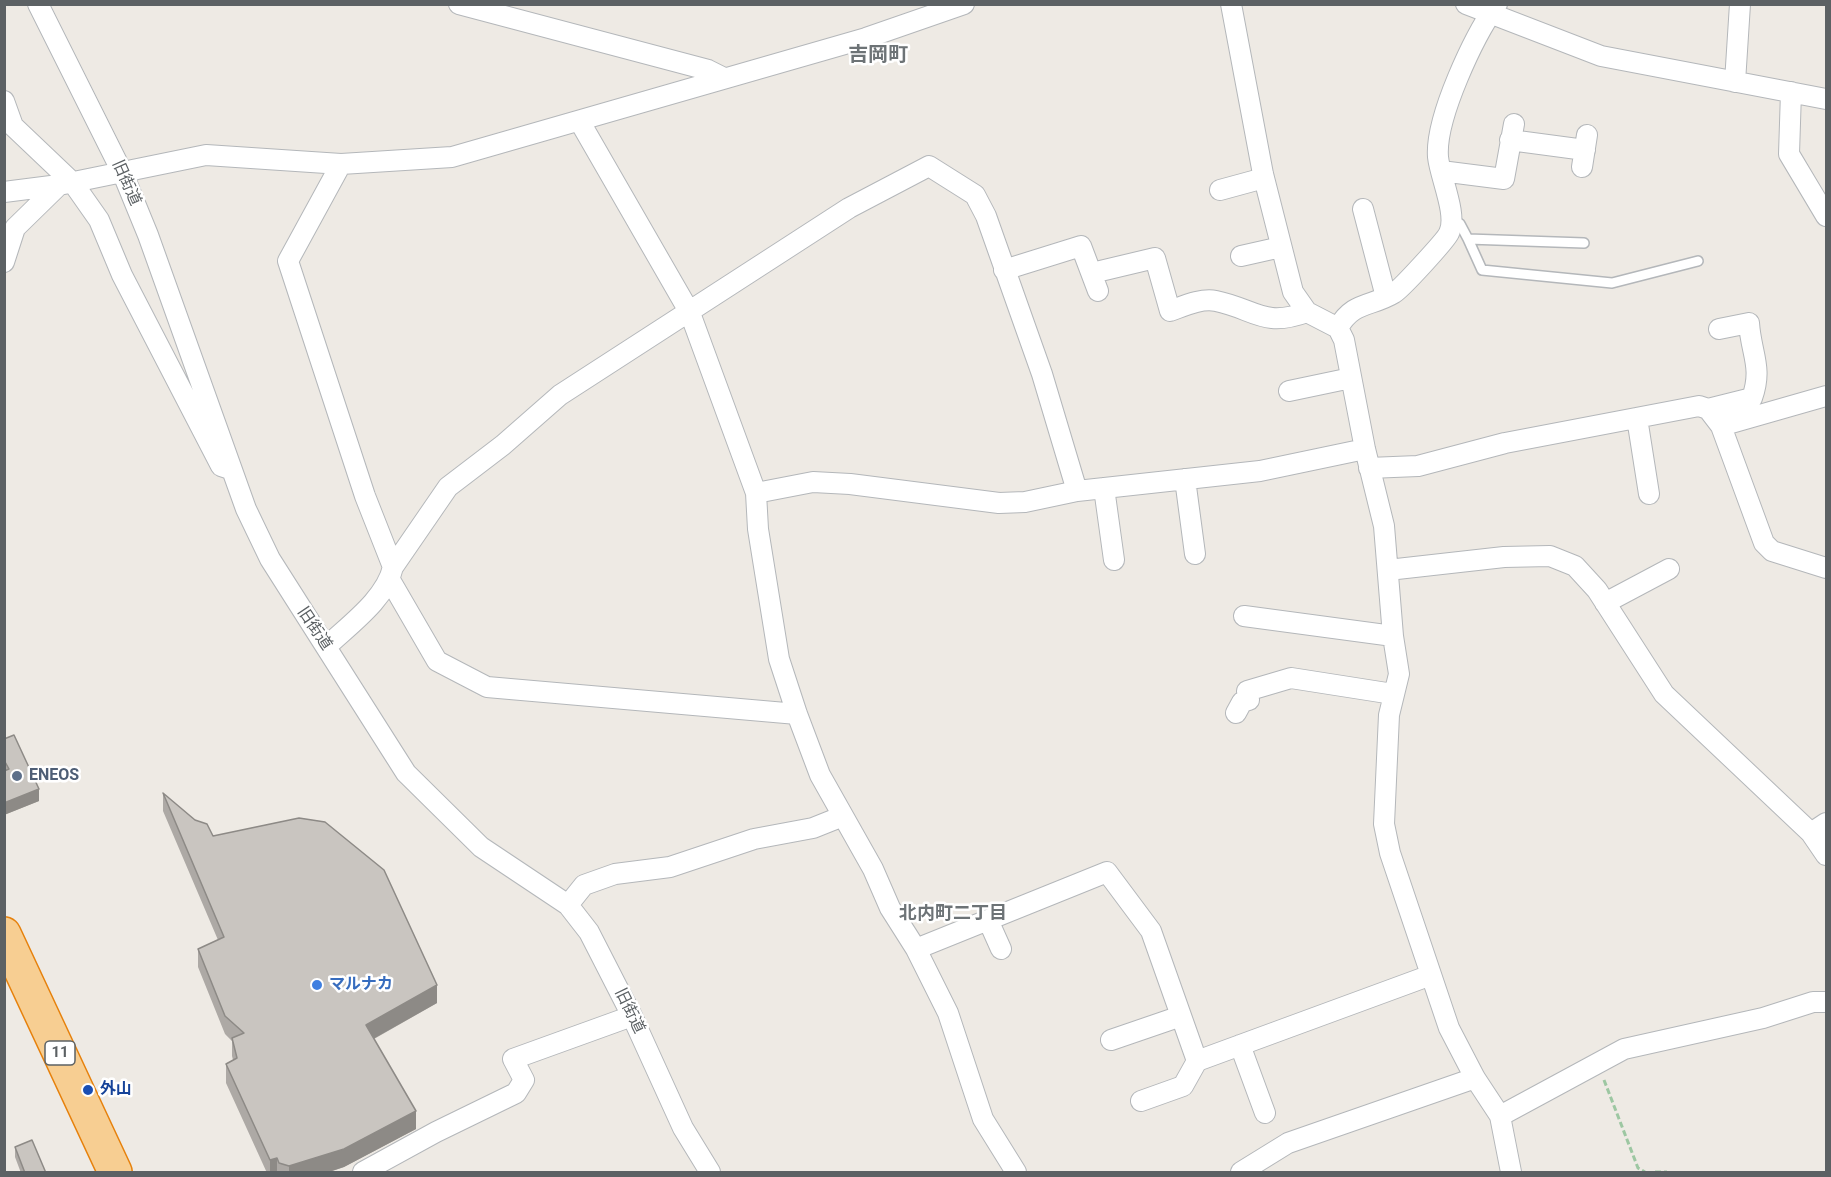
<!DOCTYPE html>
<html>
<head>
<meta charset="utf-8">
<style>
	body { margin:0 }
	#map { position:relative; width:1831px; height:1177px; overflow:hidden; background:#eeeae4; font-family:Roboto,sans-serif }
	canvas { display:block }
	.frame { position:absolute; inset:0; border:6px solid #5c6164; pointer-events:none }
</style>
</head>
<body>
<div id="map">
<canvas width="1831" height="1177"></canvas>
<div class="frame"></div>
</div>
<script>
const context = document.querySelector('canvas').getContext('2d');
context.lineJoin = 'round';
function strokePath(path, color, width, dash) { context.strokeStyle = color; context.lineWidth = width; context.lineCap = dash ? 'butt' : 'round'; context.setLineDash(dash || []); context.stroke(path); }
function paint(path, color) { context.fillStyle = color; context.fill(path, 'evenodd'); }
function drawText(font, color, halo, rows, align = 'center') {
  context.font = font + ' Roboto,"Noto Sans JP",sans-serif'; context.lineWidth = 5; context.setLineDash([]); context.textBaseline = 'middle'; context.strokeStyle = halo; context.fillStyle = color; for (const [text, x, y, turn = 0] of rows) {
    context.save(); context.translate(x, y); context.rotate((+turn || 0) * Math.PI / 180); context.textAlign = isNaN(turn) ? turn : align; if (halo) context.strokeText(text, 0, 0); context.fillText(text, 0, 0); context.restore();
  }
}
const lane = new Path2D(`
	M1453,220l7,4 8,15 116,4
	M1468,239l14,31 130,13 86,-22`);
const street = new Path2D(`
	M38,4l85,170 25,61 98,274 24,50 136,214 75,74 87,58 21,27 43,84 51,112 27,44
	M459,4l249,66 14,7
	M1231,4l32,170 30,118 14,20 31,16 6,12 21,109 19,77 9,110 6,38 -10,41 -5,109 6,29 59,175 26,50 25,38 11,56
	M1466,4l135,52 225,43
	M1735,82l5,-78
	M1791,92l-2,62 37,62
	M4,101l9,25 60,57 26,37 23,55 99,191 6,2
	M580,122l110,191 66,180 2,36 21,130 18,55 23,61 53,94 17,39 26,41 32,64 35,106 33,53
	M1510,140l75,10
	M341,164l-53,97 77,235 28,71
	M1582,167l5,-32
	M1441,171l63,8 10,-55
	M1220,190l44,-12
	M4,192l55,-7
	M1363,209l23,88
	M1241,256l40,-9
	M4,262l11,-34 44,-43 147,-30 135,9 111,-7 414,-119 98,-34
	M1004,270l77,-24 17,45
	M1092,273l63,-15 15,53c14,-5 31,-13 46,-10 39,8 47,27 91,11
	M1338,328c15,-27 33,-21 56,-35 7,-4 52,-53 55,-60 9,-18 -9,-56 -11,-76 -3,-39 36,-121 59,-153
	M1289,391l62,-13
	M1826,396l-105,30 43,117 8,8 54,17
	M1708,409l44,-11c11,-31 -1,-44 -3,-75l-30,6
	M1637,418l12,76
	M1369,468l49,-2 87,-23 194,-37 9,3 13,17
	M1185,479l10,75
	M1104,488l10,72
	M756,493l57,-11 37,2 149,19 26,-1 52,-11 183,-20 105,-22
	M1388,570l116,-13 46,-1 25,10 22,24 67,104 147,139 15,22
	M390,580l47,81 50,26 310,27
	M1605,603l64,-34
	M1244,616l149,20
	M326,647c23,-22 60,-48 67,-80l55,-80 55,-42 57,-50 289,-187 80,-42 46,29 11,21 56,158 35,117
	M1236,713l6,-11 7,-2 -2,-9 44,-13 102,16
	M1811,833l15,-10
	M568,905l16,-20 31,-11 55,-7 84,-28 59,-11 30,-12
	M988,920l13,29
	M916,949l191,-77 44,59 46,130 234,-86
	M1111,1040l70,-24
	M1240,1045l25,68
	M1141,1101l42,-15 14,-25
	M1500,1116l124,-67 139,-31 50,-16h13
	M363,1172l73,-40 80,-39 8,-13 -11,-21 119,-43
	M1241,1172l47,-29 187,-65`);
const highway = new Path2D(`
	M4,934l111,238`);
strokePath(lane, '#b4b7ba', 12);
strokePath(street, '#b4b7ba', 22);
strokePath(highway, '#e6810c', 36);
strokePath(new Path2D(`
	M1604,1080l34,88 7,4
	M1655,1172h12`), '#9dc7a2', 3, [6, 3]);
strokePath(lane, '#fff', 9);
strokePath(street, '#fff', 20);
strokePath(highway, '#f7ce92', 33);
paint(new Path2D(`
	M4,739l35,62 -35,14z
	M163,793l50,43 224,167 -63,36 42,90 -72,38 -18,6h-59l-41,-90v-19l7,-4 -1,-4v-15l-7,-7 -27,-67v-18l20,-9 -55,-129z
	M15,1147l31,26h-25l-6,-16z`), '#ada9a5');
paint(new Path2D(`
	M39,789v12l-35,14v-12z
	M437,985v18l-71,40v-18z
	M416,1111v18l-72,38 -18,6h-37v-7z
	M277,1158v15h-7v-13z`), '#8d8a86');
const building = new Path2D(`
	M14,735l25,54 -35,14v-32l5,-2 -5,-9v-21z
	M163,793l32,27 12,4 6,12 86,-18 26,4 59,48 53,115 -71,40 50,86 -72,38 -55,17 -10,-3 -2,-5 -7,2 -44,-96 11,-6 -5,-20 12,-5 -19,-17 -27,-67 26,-12z
	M32,1140l14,33h-21l-10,-26z`);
paint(building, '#c9c5c0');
strokePath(building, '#8d8a86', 1.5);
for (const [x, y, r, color] of [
	[17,776,6,"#5c6f8a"],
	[317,985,6,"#3f7fe0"],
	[88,1090,6,"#1a4fb4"]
]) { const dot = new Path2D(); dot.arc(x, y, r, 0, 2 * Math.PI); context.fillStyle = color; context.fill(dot); strokePath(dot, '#fff', 2); }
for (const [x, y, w] of [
	[60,1053,30]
]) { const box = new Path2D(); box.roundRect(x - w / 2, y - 12, w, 24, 4.5); context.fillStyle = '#fff'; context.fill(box); strokePath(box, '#5c6164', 1.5); }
drawText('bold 15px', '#5c6164', null, [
	["11",60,1053]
]);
drawText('16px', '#5c6164', '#fff', [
	["旧街道",126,183,66],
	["旧街道",314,629,56],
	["旧街道",629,1011,64]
]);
drawText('bold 16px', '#4e5e75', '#fff', [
	["ENEOS",29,776]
], 'left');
drawText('bold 16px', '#366cbe', '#fff', [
	["マルナカ",329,985]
], 'left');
drawText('bold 16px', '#164399', '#fff', [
	["外山",100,1090]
], 'left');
drawText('bold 18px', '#6d7376', '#fff', [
	["北内町二丁目",953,914]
]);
drawText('bold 20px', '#6d7376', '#fff', [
	["吉岡町",878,56]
]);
</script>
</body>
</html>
